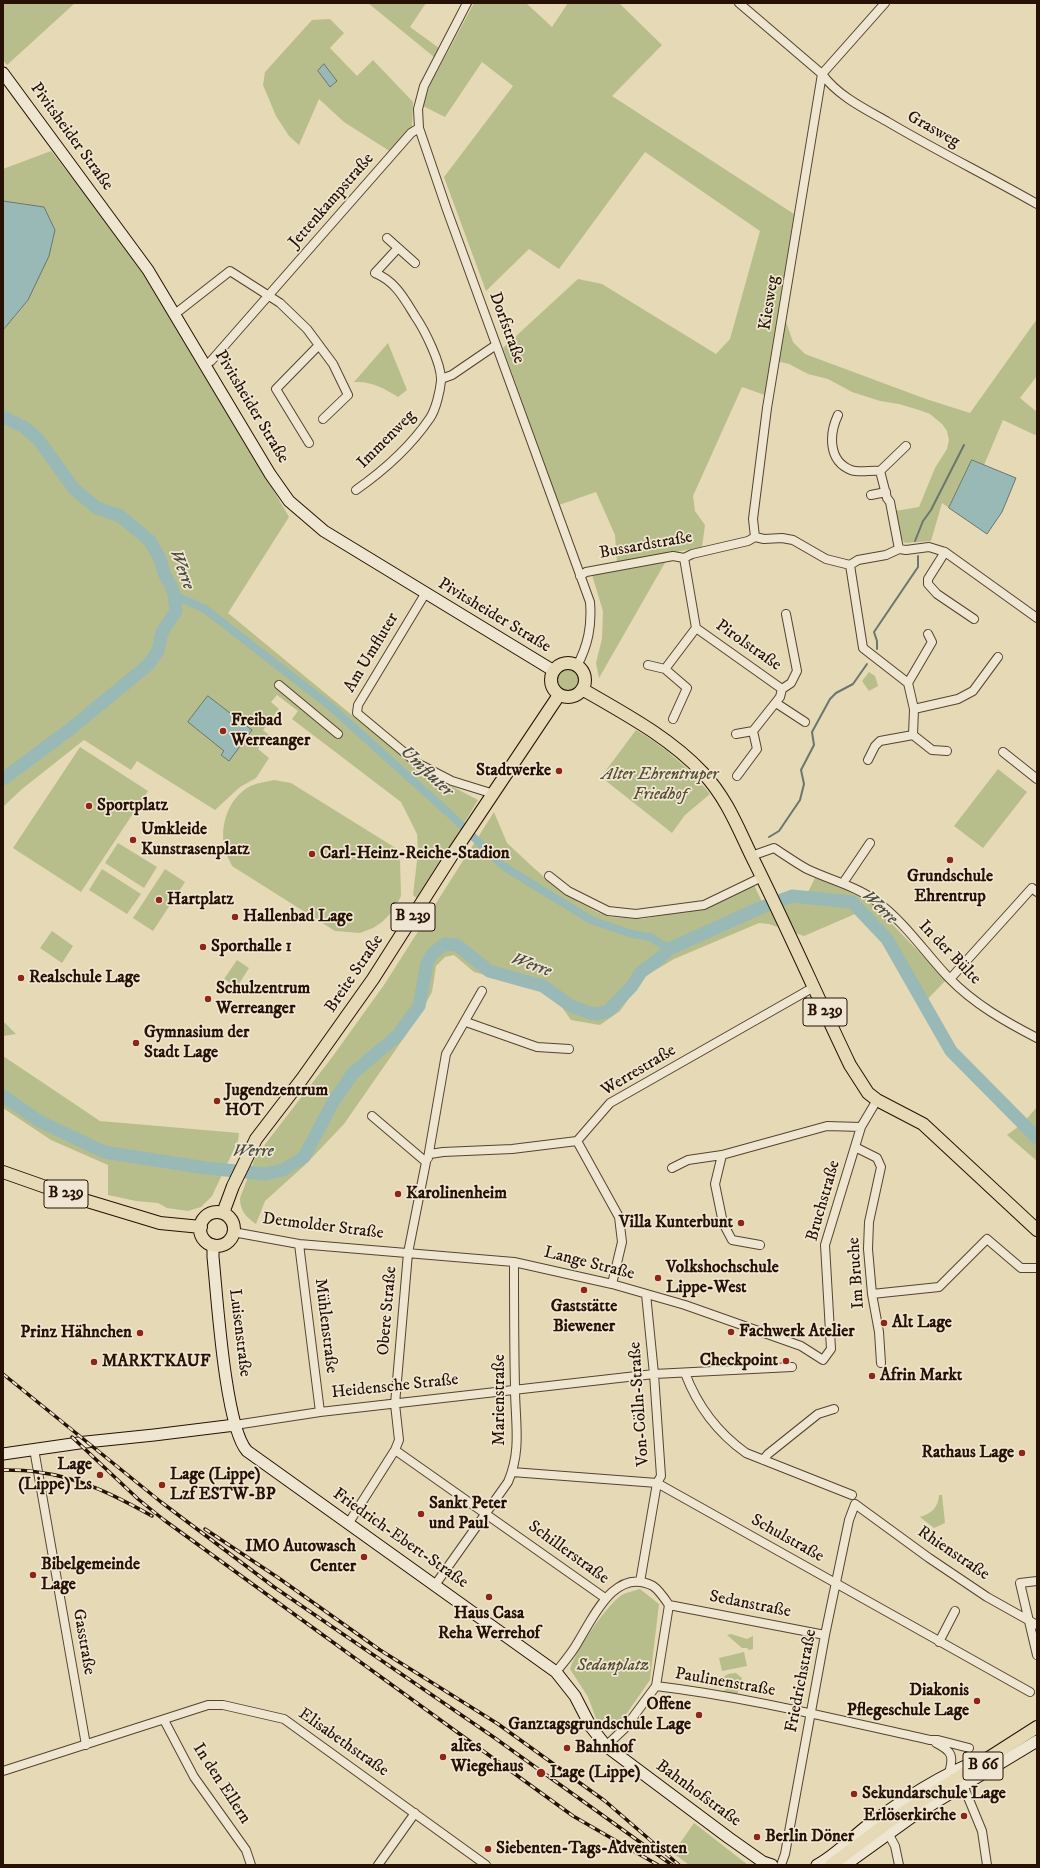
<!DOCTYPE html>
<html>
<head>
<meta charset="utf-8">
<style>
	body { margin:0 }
	#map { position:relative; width:1040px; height:1868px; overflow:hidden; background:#e5d9b6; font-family:"IM FELL DW Pica",serif }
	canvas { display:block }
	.frame { position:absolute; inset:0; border:4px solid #261104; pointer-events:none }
</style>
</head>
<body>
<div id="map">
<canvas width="1040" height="1868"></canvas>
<div class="frame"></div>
</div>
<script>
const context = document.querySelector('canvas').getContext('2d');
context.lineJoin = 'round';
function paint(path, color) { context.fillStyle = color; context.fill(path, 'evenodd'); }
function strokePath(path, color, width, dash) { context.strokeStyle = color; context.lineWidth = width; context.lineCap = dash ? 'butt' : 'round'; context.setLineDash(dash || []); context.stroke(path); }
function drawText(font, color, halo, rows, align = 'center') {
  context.font = font + ' "IM FELL DW Pica",serif'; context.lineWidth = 3.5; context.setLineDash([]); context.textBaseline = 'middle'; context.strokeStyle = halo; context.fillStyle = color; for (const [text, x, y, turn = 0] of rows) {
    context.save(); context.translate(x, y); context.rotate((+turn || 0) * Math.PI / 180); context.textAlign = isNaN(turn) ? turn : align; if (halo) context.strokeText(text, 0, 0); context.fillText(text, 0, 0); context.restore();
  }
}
paint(new Path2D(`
	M3,3h72l-68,62 -4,-5z
	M368,3h58l-16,24 29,21 -5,9z
	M474,3h52l26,24 16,-24h51l43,42 -50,51 182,118 -29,181 -23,-8 -49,109 2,15 10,14 -3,22 -85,16 -2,-28 -19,-43 -37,13 -56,-157 75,-69 24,5 114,70 14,-15 30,-108 -115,-79 -86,117 -30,-20 -43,42 -42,-114 69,-91 -31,-24 -37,55 -22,-11 7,-21z
	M330,19l14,14 -14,15 27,28 16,-16 40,42 -1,25 -21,25 -47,-30 -25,-23 -20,46 -10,-9 -13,-20 -13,-31 2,-13 47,-52z
	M51,151l74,95 46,69 118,202 -61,96 187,154 63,33 -60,99 -5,-4 5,-43 -1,-18 -16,-32 -109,-83 6,-8 -21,-16 -6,7 8,7 -16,21 6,5 -11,14 11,9 -13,20 -16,9 -25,23 -78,-49 -6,9 -47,-30 -62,49 -19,18v-477l25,-30 16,-93 -41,-6v-32z
	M785,319l8,23 12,12 121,45 44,14 67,-94v57l-17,22 17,14v21l-2,2 -32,-15 -19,45 -12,-5 -23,48 -7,-5 -11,38 -26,2 -5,-6 -5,-26 24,-4 16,-39 12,-19 2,-9 -2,-9 -5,-7 -12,-10 -11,-4 -20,-6 -19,-3 -28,-9 -24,-13 -20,-5 -19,-10 -12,-3z
	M388,343l19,47 -9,7c-14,-9 -27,-16 -44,-15z
	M666,561l-67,117 -3,-15 6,-24 1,-28 -11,-36z
	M557 680a11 11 0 1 1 22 0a11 11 0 1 1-22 0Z
	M869,672l6,4 3,10 -9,5 -7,-10z
	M636,730c29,17 53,38 74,64l-25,21 -13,18 -71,-56z
	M80,747l68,44 -67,101 -68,-44z
	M998,769l29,23 -44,56 -29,-22z
	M274,780l17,3 103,64 6,13 1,36 -7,14 -12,12 -9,6 -13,5 -25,-2 -103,-65c-2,-5 -6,-11 -7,-17 -6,-22 3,-49 22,-61 8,-5 18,-6 27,-8z
	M494,812l13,31 28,26 29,25 33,18 13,5 32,2 64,-12 48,-22 11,23 27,-12 13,2 10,-20 52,20 79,82 -22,23 -38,-64 -31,-25 -51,22 -35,-12 -10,-1 -85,36 -30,18 -24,34 -20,14 -29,-5 -10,-14 -21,-17 -66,-17 -20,-17 -9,2 -9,9 -4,26 -15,27 -73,105 -39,41 -40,36 -9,23c-10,-7 -16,-13 -16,-26l16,-42 77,-100 51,-71z
	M118,843l39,24 -13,21 -39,-25z
	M102,869l39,25 -14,20 -38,-24z
	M165,869l20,13 -32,49 -20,-13z
	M52,931l21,15 -11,17 -22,-15z
	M237,960l12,8 -12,19 -13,-8z
	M3,1021l13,13 -13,2z
	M3,1056l97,65 139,12 -1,8 -26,55 -11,11 -13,4 -21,-3 -9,-5 -22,-2 -28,-6v-30l-57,-25 -48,-32z
	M1037,1107v54l-30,-26 15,-11z
	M939,1495h3l3,28 -11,5 -14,-11c12,-4 18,-9 19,-22z
	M640,1589l19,15 -9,76 -32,46 -5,3h-9l-7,-8 -9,-24 -18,-28c5,-17 37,-65 52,-74 5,-3 12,-4 18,-6z
	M731,1634l16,5 6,-3v13l-4,1 -2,-2h-5l-15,-13z
	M744,1652l3,14 -25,5 -3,-13z
	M736,1673l6,5 -5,17 -15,-3 6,-4 -3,-5h-3v-5l6,-4z
	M694,1823l54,42h-59l-16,-12z`), '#b8be8b');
const water = new Path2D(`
	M324,64l13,17 -7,6 -12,-16z
	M3,201l41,6 11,23 -6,26 -21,44 -25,30z
	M972,460l44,18 -14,34 -15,22 -38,-26z
	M208,696l44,34 -23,31 -8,-6 3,-4 -36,-29z`);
paint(water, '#98b9b6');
strokePath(water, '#6a766f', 1);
strokePath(new Path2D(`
	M915,541l8,-20 8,-11 33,-65
	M877,649v-8l-3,-9 44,-65v-11
	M769,837l10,-6 21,-31 4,-16 -3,-14 13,-25 -2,-13 18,-33 6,-6 17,-9 14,-20`), '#6a766f', 2);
strokePath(new Path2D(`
	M174,595l31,14 125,97 123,111 50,49 88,54 41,14 18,3 19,12`), '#98b9b6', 8);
strokePath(new Path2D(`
	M3,417l21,10 14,12 37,51 22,18 23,8 30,25 10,18 4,14 7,13 3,9 2,16 -14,21 -4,19 -10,14 -79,65 -66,49
	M3,1096l36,25 65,31 102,16 59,6 18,-4 21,-13 29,-55 20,-29 44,-37 22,-30 8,-43 6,-10 12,-9 12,1 32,26 54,15 28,20 19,7 8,1 10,-3 24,-25 9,-14 19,-14 9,-9 91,-41 32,-12 60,6 35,37 64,112 86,87`), '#98b9b6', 13);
const street = new Path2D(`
	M467,3l-43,83 -6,23 1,19 28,82 143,392c2,24 -2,43 -13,64
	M739,3l83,71c16,22 43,35 66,48 49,29 100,54 149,82
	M822,74l63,-71
	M387,238l28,25
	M175,314l55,-43 50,32 27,26 26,35 15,31 -25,24
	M205,365l6,-4 200,-228 8,-5
	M441,379l11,-4 44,-30
	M838,415c-9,19 -10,46 13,55 8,3 20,0 29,1
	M309,443l-33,-54 43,-44
	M356,490c27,-19 55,-44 74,-72 6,-9 10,-27 11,-37 1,-17 -17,-52 -26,-65 -11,-18 -20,-35 -40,-43l23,-25
	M871,495l15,-3
	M755,537l-2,-18 14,-111 55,-334
	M899,549l-9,-47 -3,-4 -7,-27 26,-25
	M945,552l-17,27v5l9,10 37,25
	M684,558l12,70 86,61 9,-6 6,-12 -11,-57
	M850,565l13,83 45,35 6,26 -1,26 19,15 15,1
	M580,576l6,-4 87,-16 11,2 8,-4 56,-13 7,-4 9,2 18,-1 11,2 33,19 24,6 8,-5 28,-5 13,-6 7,1 23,-3 16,5 92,66
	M425,594l-67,111 -1,8 60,50 35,18 42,13
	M648,665l17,4 22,19 -14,31
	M665,669l31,-41
	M908,683l24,-41 -4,-8
	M279,685l59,49
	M776,703l29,19
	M914,709l44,-10 15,-8 25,-34
	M736,734l17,-3
	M1003,752l34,27
	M868,760l7,-14 5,-5 33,-6
	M737,776l20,-27 -4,-18 27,-34 2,-8
	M753,858l4,-4 17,-6c11,7 22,15 33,21 23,11 49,17 69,32 29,21 49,52 73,77 25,26 57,44 88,60
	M549,876l19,15 40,20 28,3 68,-9 58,-28
	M843,883l27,-40
	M950,979l82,-91 5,4
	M466,1022l71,25 32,2
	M577,1141l42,76 3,25 -10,42
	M855,1147l22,11 4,9 -12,55 -1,27 4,45 7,38 2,31
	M430,1154l13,-2 69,-3 65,-8 33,-38 204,-116
	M722,1155l-7,29 8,39 9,17 28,5
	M428,1158l18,-104 36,-63
	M672,1168l16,-8 34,-5 105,-29 34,1
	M233,1232l66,12 215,18 98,22 73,21 116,41 22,14 8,-11 -6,-104 36,-118 16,-27
	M299,1244l21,168
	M872,1294l67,-7 48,-48 34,29h16
	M685,1373c12,32 33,60 61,80l106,42
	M235,1425l85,-13 334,-38 138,-7
	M34,1449l52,296
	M395,1450l210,148
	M763,1460l5,-6 50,-40 16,-5
	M512,1472l145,11 373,209
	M348,1524l47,-74 4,-10 -4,-36 13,-151 18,-91 -54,-46
	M1037,1581l-17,2 17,72
	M640,1582l17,-99 4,-7 -7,-102 -8,-80
	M435,1585l73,-103c14,-32 7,-61 7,-94 -1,-42 -1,-84 -1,-126
	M669,1605l156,30
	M939,1642l16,-31
	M556,1672c8,-10 16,-19 22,-30 15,-24 37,-76 75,-56 6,4 12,13 16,19l-13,81 -31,42 -19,18
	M656,1686c92,11 183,34 274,54h8l31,8
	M164,1720l30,57 52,73 5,15
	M936,1743c16,8 18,13 13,30
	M3,1771l205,-66h15l61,14 202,146
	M963,1785l19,46 5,34
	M888,1833l7,13 4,19
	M378,1865l37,-52
	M781,1865l4,-11 40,-219 24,-115 6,-16 74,54 58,39 50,28`);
const secondary = new Path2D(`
	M3,73l145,197 122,204 19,27 35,30 230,140
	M213,1245v12c4,38 12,170 34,194l309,221 19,24 16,31 15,19 123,92 34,24 9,3
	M3,1454l83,-12 68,-7 81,-10
	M817,1865c19,-10 34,-27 51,-40 35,-25 72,-50 112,-65
	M845,1865l71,-51 121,-73`);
const primary = new Path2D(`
	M551 680a17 17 0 1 1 34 0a17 17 0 1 1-34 0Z
	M582,689c43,25 87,48 121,84 23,24 35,55 49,84 34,68 65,139 98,208l18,28 9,7 46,24 114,106
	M3,1172l71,25 86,26 41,4
	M200 1229a17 17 0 1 1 34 0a17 17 0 1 1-34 0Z
	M223,1213l10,-27 23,-47 46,-60 71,-100 79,-124 107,-160
	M831,1865l59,-44 147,-94`);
strokePath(street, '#564330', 10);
strokePath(secondary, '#261104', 13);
strokePath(primary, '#261104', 14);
strokePath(street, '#eee6d0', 8);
strokePath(secondary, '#eee6d0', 11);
strokePath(primary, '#e5d9b6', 12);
const rail = new Path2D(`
	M3,1374l158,128 113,85 218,149 180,129
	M72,1437l66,62 26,21 409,296 85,49
	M3,1470c11,0 23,0 34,2 42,5 79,24 115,44
	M205,1529l75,50 100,71 118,74 107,77 74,64`);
strokePath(rail, '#261104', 3.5);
strokePath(rail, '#eee6d0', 2, [6]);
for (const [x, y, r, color] of [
	[223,731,4,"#8f2418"],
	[559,771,4,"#8f2418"],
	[89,806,4,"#8f2418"],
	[133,840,4,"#8f2418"],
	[312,854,4,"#8f2418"],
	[950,860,4,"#8f2418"],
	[159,900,4,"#8f2418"],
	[235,917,4,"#8f2418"],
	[203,947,4,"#8f2418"],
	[21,978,4,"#8f2418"],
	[208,999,4,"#8f2418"],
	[136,1043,4,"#8f2418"],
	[217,1101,4,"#8f2418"],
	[398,1194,4,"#8f2418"],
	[741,1223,4,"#8f2418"],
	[658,1278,4,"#8f2418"],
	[584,1290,4,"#8f2418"],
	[884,1323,4,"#8f2418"],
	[731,1332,4,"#8f2418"],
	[140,1333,4,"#8f2418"],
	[786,1361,4,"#8f2418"],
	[94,1362,4,"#8f2418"],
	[872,1376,4,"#8f2418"],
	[1022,1453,4,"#8f2418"],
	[100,1475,4,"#8f2418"],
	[162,1485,4,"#8f2418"],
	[421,1514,4,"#8f2418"],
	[364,1557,4,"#8f2418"],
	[33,1575,4,"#8f2418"],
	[489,1597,4,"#8f2418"],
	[977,1701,4,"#8f2418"],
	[699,1715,4,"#8f2418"],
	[567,1748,4,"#8f2418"],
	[443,1757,4,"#8f2418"],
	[541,1773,5,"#8f2418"],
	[854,1794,4,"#8f2418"],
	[964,1816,4,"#8f2418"],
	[757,1837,4,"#8f2418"],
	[488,1849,4,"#8f2418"]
]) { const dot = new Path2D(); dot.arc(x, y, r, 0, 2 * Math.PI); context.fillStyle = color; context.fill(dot); strokePath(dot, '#eee6d0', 1.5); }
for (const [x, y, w] of [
	[413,917,44],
	[825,1012,44],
	[66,1194,44],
	[983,1766,40]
]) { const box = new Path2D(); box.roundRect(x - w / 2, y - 14, w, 28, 3); context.fillStyle = '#eee6d0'; context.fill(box); strokePath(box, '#261104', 1); }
drawText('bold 16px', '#261104', null, [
	["B 239",413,917],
	["B 239",825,1012],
	["B 239",66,1194],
	["B 66",983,1766]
]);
drawText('17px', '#261104', '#eee6d0', [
	["Grasweg",933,130,29],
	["Pivitsheider Straße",71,137,54],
	["Jettenkampstraße",332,201,-49],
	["Kiesweg",770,303,-81],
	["Dorfstraße",506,328,70],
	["Pivitsheider Straße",251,407,59],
	["Immenweg",387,440,-45],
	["Bussardstraße",646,546,-10],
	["Pivitsheider Straße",494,616,31],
	["Pirolstraße",748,646,35],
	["Am Umfluter",372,653,-59],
	["In der Bülte",949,953,46],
	["Breite Straße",355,974,-56],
	["Werrestraße",639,1071,-31],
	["Bruchstraße",824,1201,-74],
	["Detmolder Straße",323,1227,7],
	["Lange Straße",589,1264,14],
	["Im Bruche",857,1273,-94],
	["Obere Straße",388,1311,-85],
	["Mühlenstraße",325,1326,83],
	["Luisenstraße",239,1333,83],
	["Heidensche Straße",395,1387,-6],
	["Marienstraße",500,1400,-90],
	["Von-Cölln-Straße",640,1404,-94],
	["Friedrich-Ebert-Straße",400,1539,35],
	["Schulstraße",787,1539,29],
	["Schillerstraße",568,1553,36],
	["Rhienstraße",953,1554,34],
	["Sedanstraße",750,1605,11],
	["Gasstraße",83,1642,80],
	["Friedrichstraße",802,1681,-79],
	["Paulinenstraße",725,1683,10],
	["Elisabethstraße",343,1743,35],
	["In den Ellern",221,1784,57],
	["Bahnhofstraße",698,1794,36]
]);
drawText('bold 17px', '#261104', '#eee6d0', [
	["Freibad",231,721],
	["Werreanger",231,741],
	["Stadtwerke",551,771,"right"],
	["Sportplatz",97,806],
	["Umkleide",141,830],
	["Kunstrasenplatz",141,850],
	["Carl-Heinz-Reiche-Stadion",320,854],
	["Grundschule",950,877,"center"],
	["Ehrentrup",950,897,"center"],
	["Hartplatz",167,900],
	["Hallenbad Lage",243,917],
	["Sporthalle 1",211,947],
	["Realschule Lage",29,978],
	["Schulzentrum",216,989],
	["Werreanger",216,1009],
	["Gymnasium der",144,1033],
	["Stadt Lage",144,1053],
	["Jugendzentrum",225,1091],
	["HOT",225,1111],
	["Karolinenheim",406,1194],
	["Villa Kunterbunt",733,1223,"right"],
	["Volkshochschule",666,1268],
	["Lippe-West",666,1288],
	["Gaststätte",584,1307,"center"],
	["Biewener",584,1327,"center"],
	["Alt Lage",892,1323],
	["Fachwerk Atelier",739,1332],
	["Prinz Hähnchen",132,1333,"right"],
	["Checkpoint",778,1361,"right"],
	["MARKTKAUF",102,1362],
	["Afrin Markt",880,1376],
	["Rathaus Lage",1014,1453,"right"],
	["Lage",92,1465,"right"],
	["(Lippe) Ls",92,1485,"right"],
	["Lage (Lippe)",170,1475],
	["Lzf ESTW-BP",170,1495],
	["Sankt Peter",429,1504],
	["und Paul",429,1524],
	["IMO Autowasch",356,1547,"right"],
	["Center",356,1567,"right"],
	["Bibelgemeinde",41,1565],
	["Lage",41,1585],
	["Haus Casa",489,1614,"center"],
	["Reha Werrehof",489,1634,"center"],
	["Diakonis",969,1691,"right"],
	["Pflegeschule Lage",969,1711,"right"],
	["Offene",691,1705,"right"],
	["Ganztagsgrundschule Lage",691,1725,"right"],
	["altes",451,1747],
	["Wiegehaus",451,1767],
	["Bahnhof",575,1748],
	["Lage (Lippe)",550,1773],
	["Sekundarschule Lage",862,1794],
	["Erlöserkirche",956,1816,"right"],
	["Berlin Döner",765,1837],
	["Siebenten-Tags-Adventisten",496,1849]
], 'left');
drawText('italic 17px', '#594e33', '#eee6d0', [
	["Alter Ehrentruper",660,775],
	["Friedhof",660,795],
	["Sedanplatz",613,1666]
]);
drawText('italic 18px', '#4e4c42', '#eee6d0', [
	["Werre",181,570,69],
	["Umfluter",426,772,43],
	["Werre",879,908,43],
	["Werre",531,966,19],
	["Werre",253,1152]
]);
</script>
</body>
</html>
